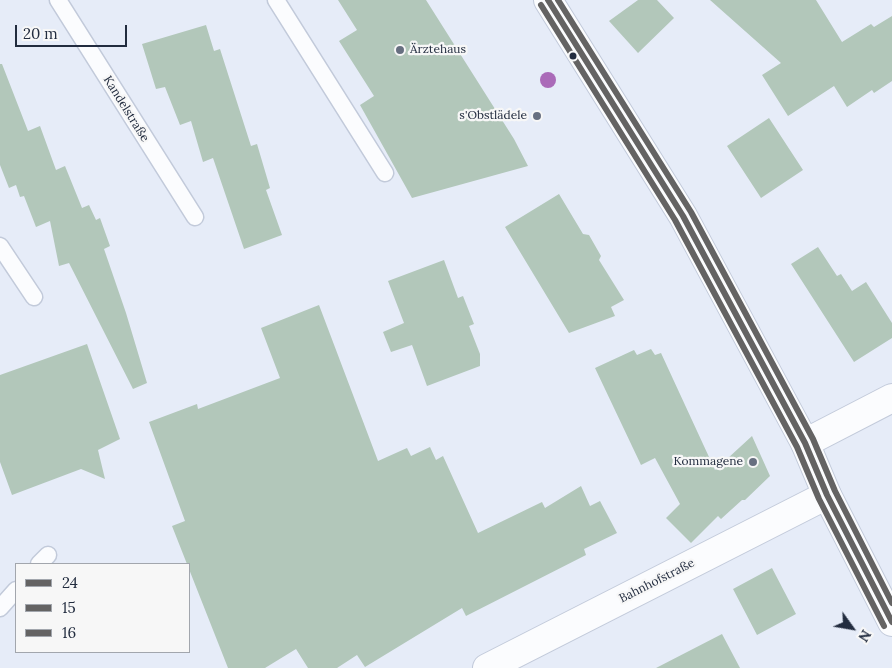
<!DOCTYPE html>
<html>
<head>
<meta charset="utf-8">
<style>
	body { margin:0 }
	#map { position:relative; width:892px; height:668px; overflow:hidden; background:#e6ecf8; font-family:Lora,serif }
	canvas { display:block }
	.legend { position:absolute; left:15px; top:563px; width:175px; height:90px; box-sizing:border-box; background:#f7f7f7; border:1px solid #a2a6ad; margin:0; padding:6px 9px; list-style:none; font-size:15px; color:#222c3f }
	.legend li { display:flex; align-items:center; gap:10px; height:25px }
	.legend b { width:25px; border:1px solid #a2a6ad }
	.north { position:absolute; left:827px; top:603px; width:50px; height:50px; -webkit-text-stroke:4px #f7f7f7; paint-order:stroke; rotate:122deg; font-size:14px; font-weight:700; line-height:20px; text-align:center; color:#222c3f }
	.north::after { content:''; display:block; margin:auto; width:18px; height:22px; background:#222c3f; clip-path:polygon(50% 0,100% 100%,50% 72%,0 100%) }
	.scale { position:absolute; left:15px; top:25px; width:112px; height:22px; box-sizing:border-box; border:2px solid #222c3f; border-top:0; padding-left:6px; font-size:15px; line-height:18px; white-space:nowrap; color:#222c3f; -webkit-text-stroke:4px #f7f7f7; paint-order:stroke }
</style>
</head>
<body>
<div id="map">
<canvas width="892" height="668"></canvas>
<ul class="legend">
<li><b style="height:6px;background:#646363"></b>24</li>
<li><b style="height:6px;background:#646363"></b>15</li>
<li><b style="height:6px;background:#646363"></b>16</li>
</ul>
<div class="north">N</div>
<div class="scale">20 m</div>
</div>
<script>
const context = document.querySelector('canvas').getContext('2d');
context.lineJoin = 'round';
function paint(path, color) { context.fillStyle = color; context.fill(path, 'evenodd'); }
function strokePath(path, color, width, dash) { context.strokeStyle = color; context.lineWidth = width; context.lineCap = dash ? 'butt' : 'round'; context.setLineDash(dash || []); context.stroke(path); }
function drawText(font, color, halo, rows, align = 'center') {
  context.font = font + ' Lora,serif'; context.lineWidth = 4.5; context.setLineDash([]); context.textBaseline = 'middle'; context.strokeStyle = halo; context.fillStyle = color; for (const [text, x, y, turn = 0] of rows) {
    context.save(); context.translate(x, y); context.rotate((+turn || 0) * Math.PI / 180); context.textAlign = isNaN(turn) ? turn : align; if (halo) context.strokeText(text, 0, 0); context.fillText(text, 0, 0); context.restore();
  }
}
paint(new Path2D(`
	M338,0h88l88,139 14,27 -116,32 -52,-93 14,-9 -35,-55 18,-11z
	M638,0h19l17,18 -36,35 -29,-32z
	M710,0h106l26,42 29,-18 3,3 18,-11v65l-18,12 -2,-3 -25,17 -13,-21 -46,30 -26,-41 19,-12z
	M206,25l8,26 6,-2 31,97 6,-2 13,44 -4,2 16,45 -38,14 -31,-91 -10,4 -12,-41 -11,4 -15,-38 -9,2 -14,-45z
	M0,64h2l26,67 12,-5 16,44 9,-4 17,42 7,-3 7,15 4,-2 10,28 -6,3 22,64 21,70 -14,6 -64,-126 -10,3 -9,-45 -14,6 -12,-31 -4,1 -4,-12 -7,3 -9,-23z
	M769,118l34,52 -42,28 -34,-52z
	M559,194l24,40 6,1 12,21 -2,4 25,40 -13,7 4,9 -46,17 -64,-106z
	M818,247l19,29 4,-2 11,17 14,-9 26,41v15l-38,24 -63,-98z
	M444,260l14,38 5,-2 11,28 -5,2 11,28v12l-53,20 -15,-41 -21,7 -8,-20 21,-9 -16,-42z
	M319,305l59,156 29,-13 4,8 19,-9 6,13 7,-4 35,77 64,-31 3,6 36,-22 9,20 10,-5 17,32 -33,16 2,6 -120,61 -4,-8 -97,59 -8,-12 -20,13h-29l-12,-19 -31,19h-37l-56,-142 13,-5 -36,-99 48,-18 1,5 82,-31 -19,-50z
	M87,344l33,95 -22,11 7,29 -24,-10 -69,26 -12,-33v-87z
	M651,349l4,6 6,-2 54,117 37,-34 18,40 -25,24h-3l-21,19 -3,-3 -27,27 -25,-25 14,-14 -25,-46 -14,7 -46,-97 39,-18 3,5z
	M772,568l24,46 -39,21 -24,-46z
	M722,634l18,34h-84z`), '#b2c7ba');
const lane = new Path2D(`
	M58,0l137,217
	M276,0l109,173
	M0,246l34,51
	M39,564l9,-9
	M0,608l16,-18`);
const street = new Path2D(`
	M805,443l87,-45
	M487,668l340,-173`);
const secondary = new Path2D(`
	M548,0l135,216 122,227 22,52 65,127`);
strokePath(lane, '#c2cada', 19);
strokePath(street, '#c2cada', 30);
strokePath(secondary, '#c2cada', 30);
strokePath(lane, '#fbfcfe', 16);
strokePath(street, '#fbfcfe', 28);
strokePath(secondary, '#fbfcfe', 28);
strokePath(new Path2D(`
	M548,0l135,216 122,227 22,52 65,127`), '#646363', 6);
strokePath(new Path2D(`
	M541,5l134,215 122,227 22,52 65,127`), '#646363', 6);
strokePath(new Path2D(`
	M558,0l133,212 122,227 22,52 57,112`), '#646363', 6);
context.fillStyle = '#aa6ab8';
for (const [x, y] of [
	[548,80]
]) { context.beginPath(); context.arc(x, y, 8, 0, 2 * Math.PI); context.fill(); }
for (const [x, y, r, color] of [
	[400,50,5,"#676f80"],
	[573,56,4.5,"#222c3f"],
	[537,116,5,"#676f80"],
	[753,462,5,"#676f80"]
]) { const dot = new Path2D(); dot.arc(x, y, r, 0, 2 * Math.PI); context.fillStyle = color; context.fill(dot); strokePath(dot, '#f7f7f7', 2); }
drawText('12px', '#222c3f', '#f7f7f7', [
	["Ärztehaus",410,50,"left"],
	["s'Obstlädele",527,116],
	["Kommagene",743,462]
], 'right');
drawText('12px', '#222c3f', '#f7f7f7', [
	["Kandelstraße",126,109,58],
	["Bahnhofstraße",657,581,-27]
]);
</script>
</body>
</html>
